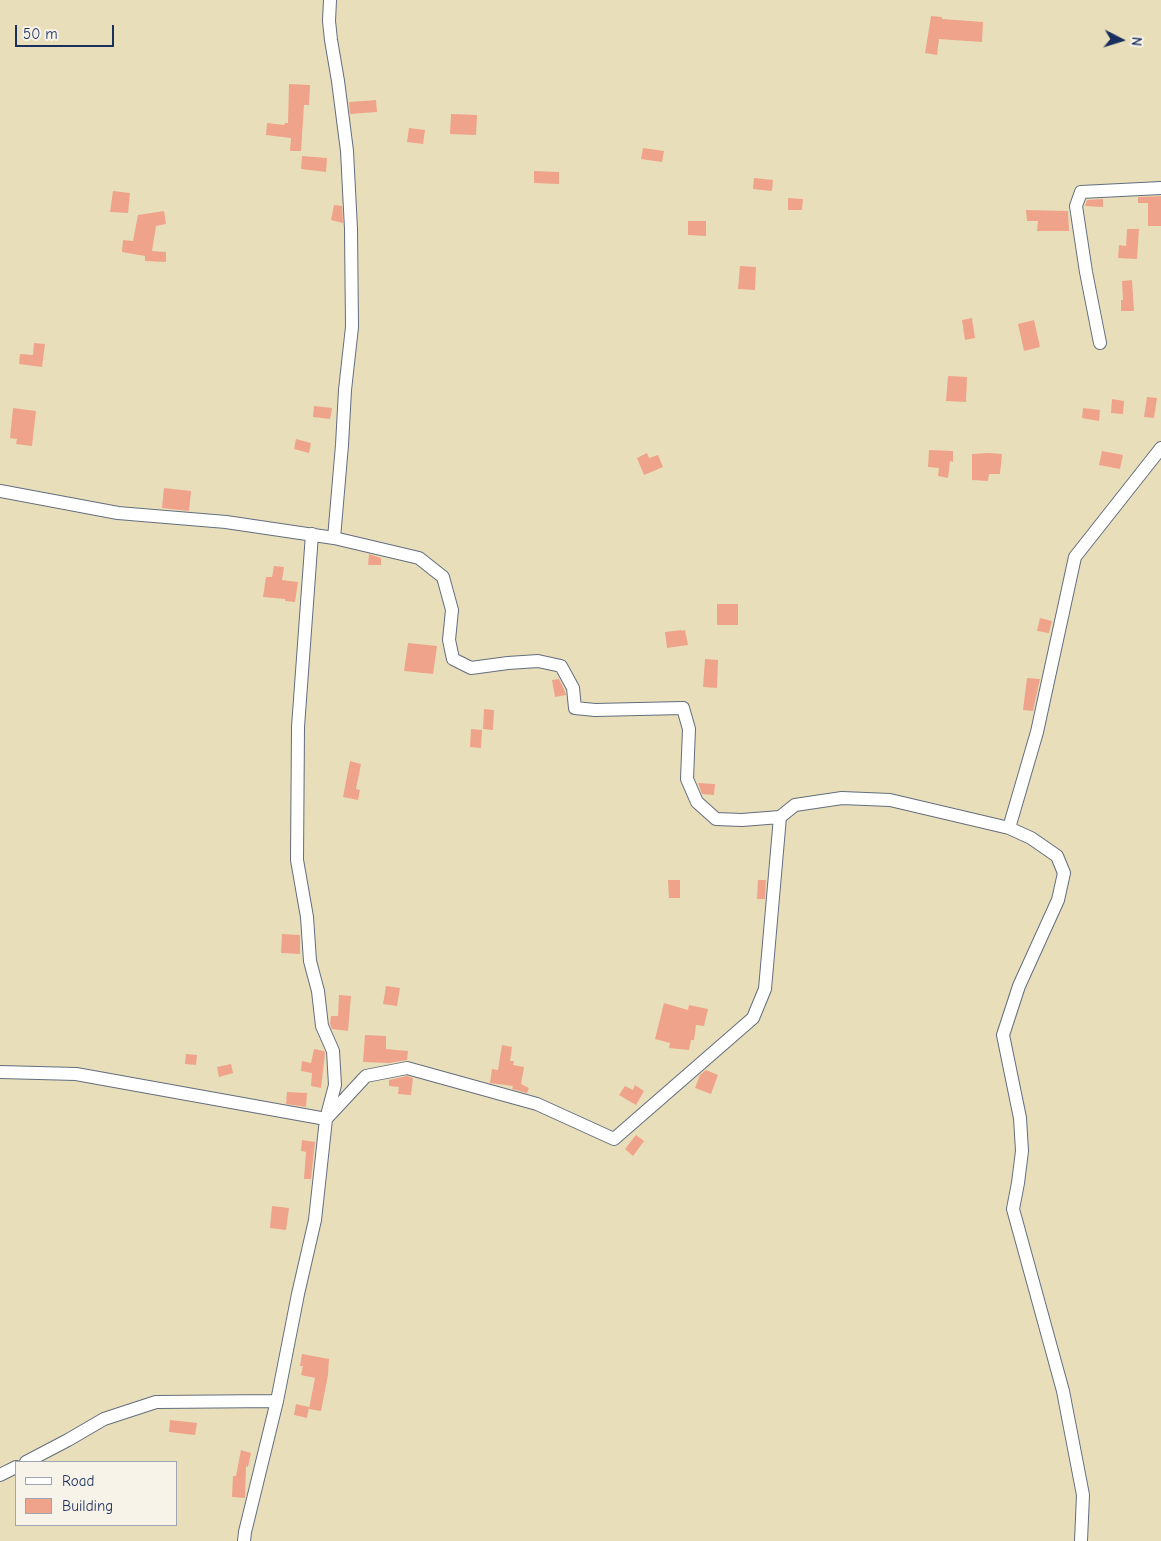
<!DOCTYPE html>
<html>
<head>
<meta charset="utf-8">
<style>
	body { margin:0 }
	#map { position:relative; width:1161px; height:1541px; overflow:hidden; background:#e8dfba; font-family:"Comic Neue",sans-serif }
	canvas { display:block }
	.legend { position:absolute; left:15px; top:1461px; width:162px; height:65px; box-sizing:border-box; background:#f7f3e8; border:1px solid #9fa5b1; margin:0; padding:6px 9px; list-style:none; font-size:15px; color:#1b2f5e }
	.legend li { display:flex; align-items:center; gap:10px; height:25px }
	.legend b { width:25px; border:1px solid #9fa5b1 }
	.north { position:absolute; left:1096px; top:15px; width:50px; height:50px; -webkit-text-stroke:4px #f7f3e8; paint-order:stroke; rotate:95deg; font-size:14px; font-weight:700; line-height:20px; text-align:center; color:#1b2f5e }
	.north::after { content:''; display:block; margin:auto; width:18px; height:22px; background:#1b2f5e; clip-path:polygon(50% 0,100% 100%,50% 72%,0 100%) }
	.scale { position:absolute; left:15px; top:25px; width:99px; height:22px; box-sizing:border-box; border:2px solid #1b2f5e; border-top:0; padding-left:6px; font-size:15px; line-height:18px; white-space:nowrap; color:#1b2f5e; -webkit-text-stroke:4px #f7f3e8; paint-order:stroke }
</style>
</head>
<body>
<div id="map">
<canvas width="1161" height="1541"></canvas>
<ul class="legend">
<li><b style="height:6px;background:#fff"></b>Road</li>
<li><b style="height:14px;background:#efa38b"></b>Building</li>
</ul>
<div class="north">N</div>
<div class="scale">50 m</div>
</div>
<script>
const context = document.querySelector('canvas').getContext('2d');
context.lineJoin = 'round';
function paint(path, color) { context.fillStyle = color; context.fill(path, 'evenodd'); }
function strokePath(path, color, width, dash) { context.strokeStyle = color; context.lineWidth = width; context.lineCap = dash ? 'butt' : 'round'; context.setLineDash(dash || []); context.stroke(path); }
paint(new Path2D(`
	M931,16l11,1v2l41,3 -1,20 -43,-3 -2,16 -12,-2z
	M289,84l21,1 -1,20h-5l-3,46h-11l1,-13 -25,-3 1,-12 17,2 1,-2h3z
	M376,100l1,12 -27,2 -1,-12z
	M451,114l26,1 -1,20 -26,-1z
	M409,128l16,2 -2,14 -16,-2z
	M643,148l21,3 -2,11 -21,-3z
	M302,156l25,2 -1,14 -25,-3z
	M534,171l25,1v12l-25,-1z
	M754,178l19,2 -1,11 -19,-2z
	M113,191l17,2 -2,20 -18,-1z
	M1161,196v30h-13v-23h-10v-6z
	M788,198l15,1 -1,11h-14z
	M1103,199v8l-18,-1 2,-6z
	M334,205l8,1 1,17 -12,-3z
	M1026,210l42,1 1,20h-32l1,-10h-11z
	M164,211l2,13 -10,2 -4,25 14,1v10l-21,-1v-5l-23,-4 1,-12 10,1 5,-26z
	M688,221h18v15l-18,-1z
	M1127,229h12l-2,30 -19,-1 1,-13 7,1z
	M740,266l16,1 -1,23 -17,-1z
	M1132,280l2,31h-13v-11h2l-1,-19z
	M972,318l3,20 -10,2 -3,-20z
	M1034,320l6,27 -16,4 -6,-27z
	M34,343l11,1 -3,23 -23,-3 1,-10 13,1z
	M948,376l19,1 -1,25 -20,-1z
	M1147,397l10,1 -3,20 -10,-1z
	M1112,399l12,2 -1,13 -12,-1z
	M314,406l18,2 -2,11 -17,-2z
	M13,408l23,3 -4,35 -16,-2 1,-5 -7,-1z
	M1083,408l17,2 -1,11 -17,-3z
	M296,439l15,4 -2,10 -15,-4z
	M929,450l24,1v11l-3,-1 -2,17 -10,-2 1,-8 -11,-1z
	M1102,451l21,4 -3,14 -21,-4z
	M647,453l2,5 9,-3 5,12 -19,8 -7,-17z
	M989,453l13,1 -2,20h-11l-1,7 -16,-1v-26z
	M164,488l27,3 -2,20 -27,-3z
	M369,554l12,4v7h-13z
	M274,566l10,1 -2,13 16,2 -3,20 -10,-1v-2l-22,-2 3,-20h6z
	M717,604h21v21h-21z
	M1040,618l12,3 -3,12 -12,-2z
	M682,630v1l3,-1 3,15 -21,3 -2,-16z
	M408,643l29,3 -4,28 -29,-3z
	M705,659l13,1 -1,28 -14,-1z
	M1027,678l13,1 -7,32 -10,-1z
	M559,679l5,10 2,6 -11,2 -3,-17z
	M484,709l10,1 -1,20 -10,-1z
	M471,729l11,1 -1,18 -11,-1z
	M350,761l11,3 -5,25 4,1 -2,10 -15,-3z
	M698,783l17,1 -1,11 -12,-1z
	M668,880h12v18h-11z
	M758,880h8l-1,19h-8z
	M282,934l18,1v19l-19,-1z
	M386,986l14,2 -3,18 -14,-2z
	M339,995l12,1 -3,35 -16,-2 -2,-5 1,-8h7z
	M664,1003l24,7 1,-5 19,4 -4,17 -8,-1 -2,15h-3l-2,10 -20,-2 1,-5 -15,-4z
	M365,1035l21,1v13l22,2 -1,9 -18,3 -26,-1z
	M502,1045l10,2 -2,14h4l-1,4 11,2 -3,17 8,4 -2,5 -15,-4 1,-3 -23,-3 2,-14 6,1z
	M314,1049l10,2 1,2 -4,35 -10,-2 1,-13 -11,-2 1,-10 9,2z
	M186,1054l11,1 -1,10 -11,-1z
	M231,1064l2,9 -14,4 -2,-10z
	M706,1070l12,5 -7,19 -16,-6 5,-13z
	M407,1076l6,2 -2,17 -13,-1 1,-7 -10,-1v-6z
	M635,1085l9,6 -8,14 -17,-10 6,-9 8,4z
	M287,1092l20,1 -1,14 -20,-3z
	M636,1135l8,6 -11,15 -8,-7z
	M302,1140l13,2 -4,37h-7l2,-27 -5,-1z
	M272,1206l17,2 -3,22 -16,-2z
	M302,1354l27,5 -1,16 -7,36 -12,-2 6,-31 -14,-3 2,-9h-3z
	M296,1404l13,3 -2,11 -13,-3z
	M170,1420l27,3 -2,12 -26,-3z
	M241,1450l10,3 -3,14 -2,-1 -1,32 -13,-1 1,-21h3z`), '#efa38b');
const minor = new Path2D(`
	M330,0l-1,21 2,19 7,41 9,70 4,78 1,98 -7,63 -3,55 -8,93 85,20 24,19 9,33 -3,30 4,19 18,9 37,-5 30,-2 23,5 12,22 2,20 20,2 88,-2 6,21 -2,50 10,23 19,17 26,1 38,-3 15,-12 47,-7 48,2 119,28 22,10 26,18 7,17 -6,27 -39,86 -16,49 17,83 2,33 -4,32 -5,26 50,182 20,104 -2,46
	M1100,343l-14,-71 -10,-66 5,-14 80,-4
	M0,491l118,22 108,9 108,16
	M1009,828l28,-96 38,-175 86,-109
	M0,1072l76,2 250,45 9,-34 -2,-34 -11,-25 -4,-35 -8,-30 -3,-44 -10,-57 1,-133 14,-193
	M26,1462l42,-22 36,-21 52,-17 121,-1
	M0,1475l16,-8
	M244,1541l1,-9 32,-131 21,-107 17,-74 11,-101 40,-43 41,-8 130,36 77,35 139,-121 12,-29 15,-172`);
strokePath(minor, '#636d7e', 14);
strokePath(minor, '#fff', 12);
</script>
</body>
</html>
